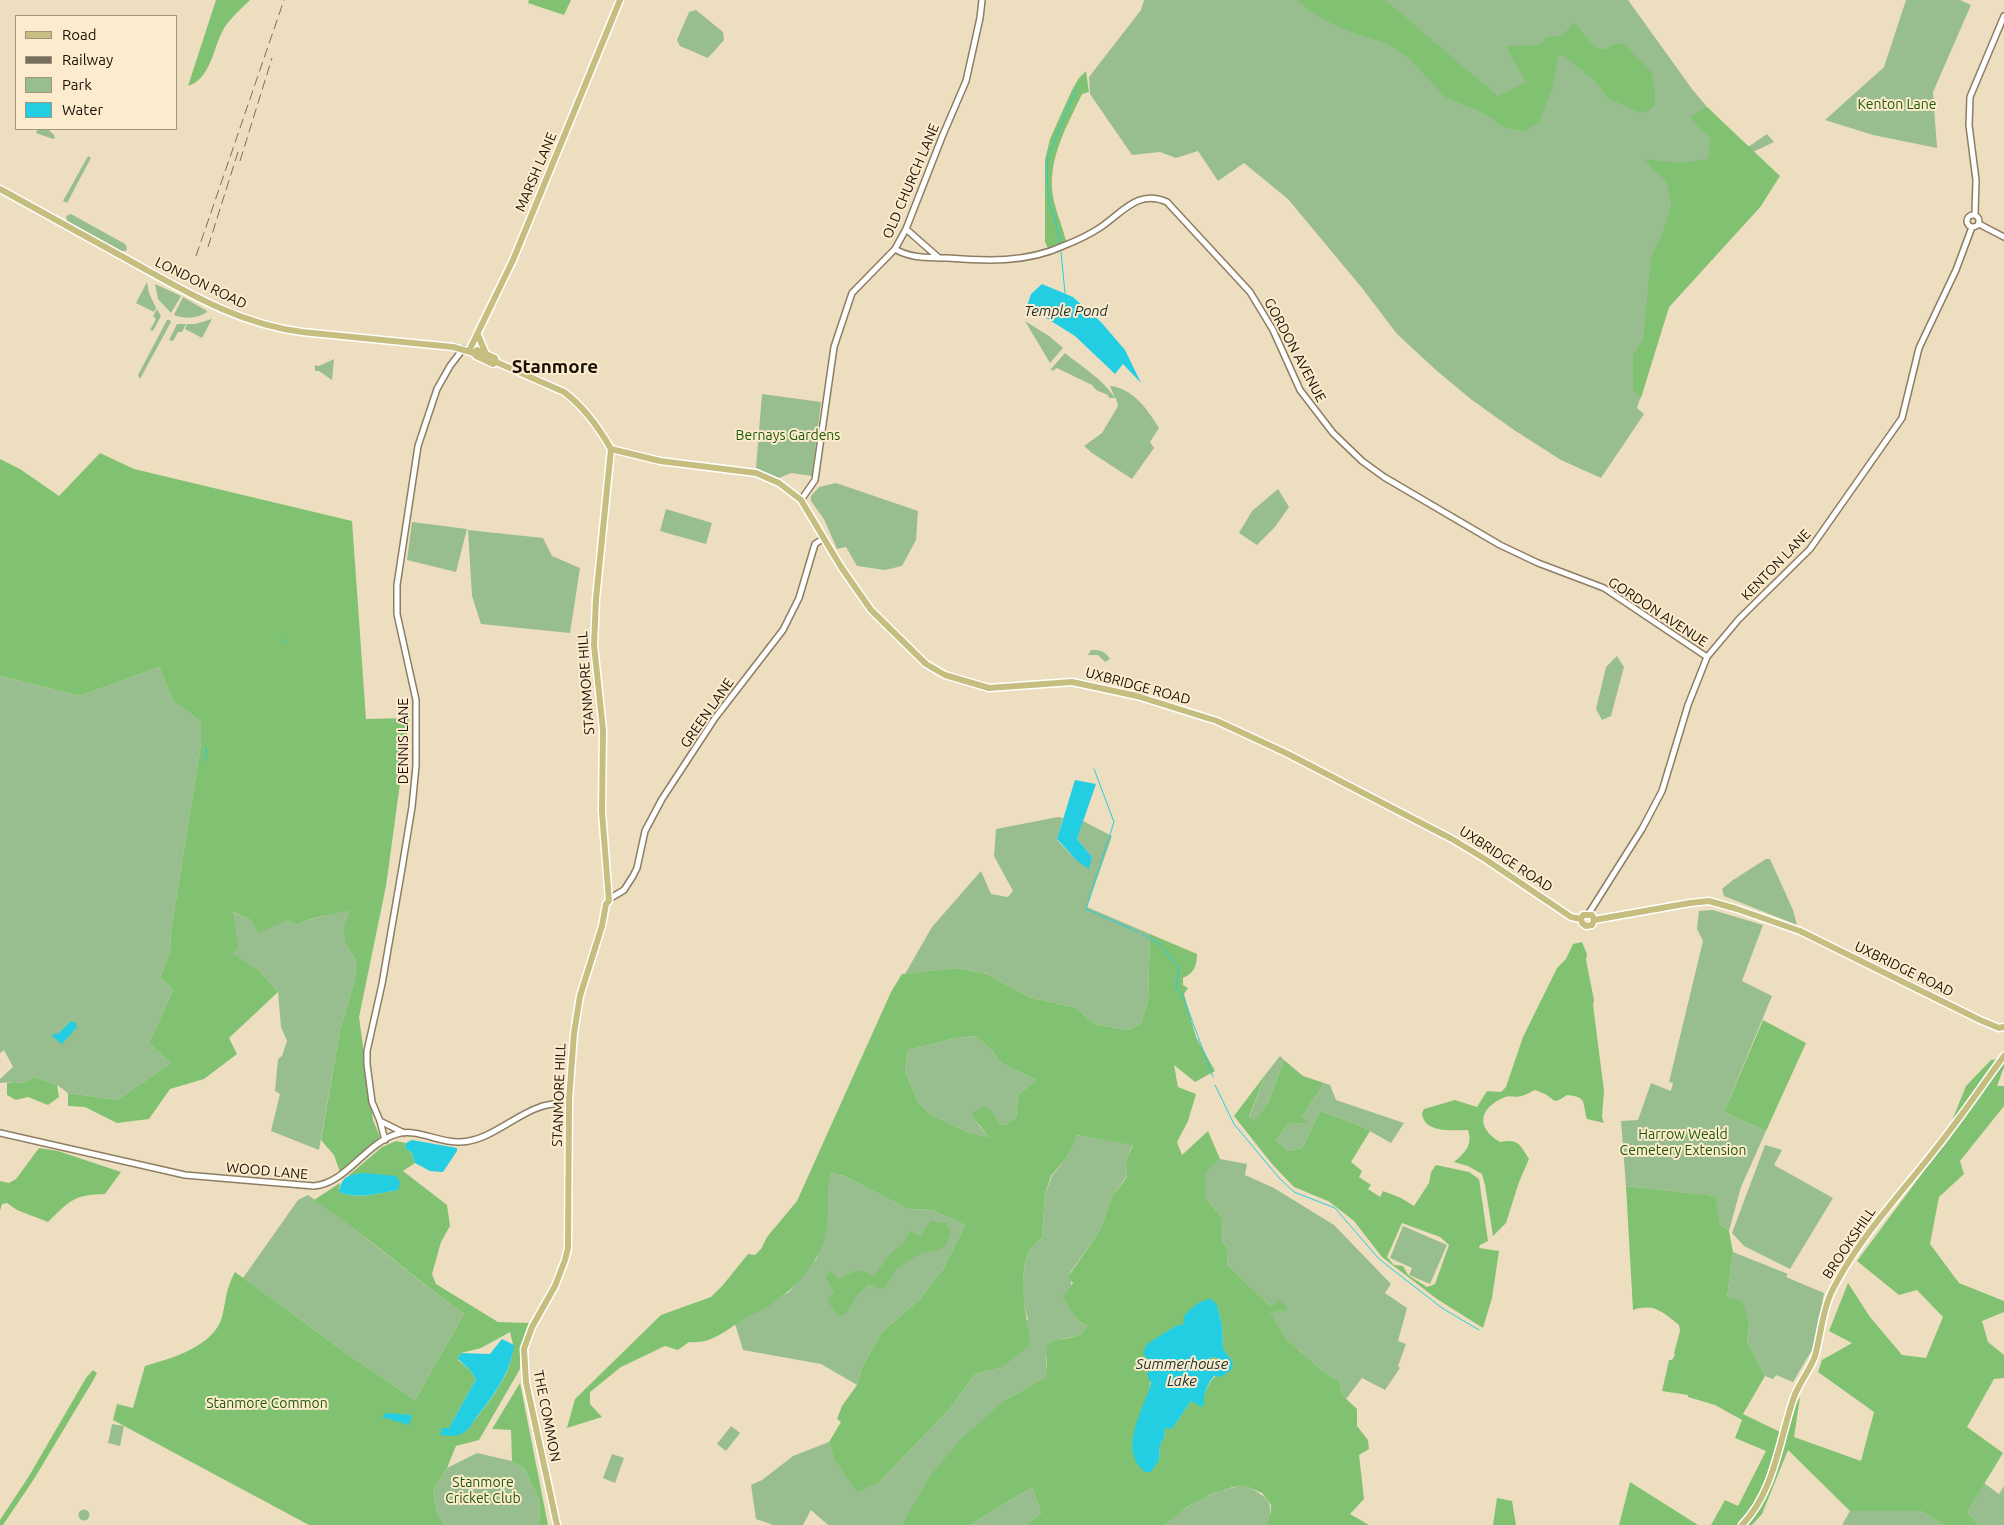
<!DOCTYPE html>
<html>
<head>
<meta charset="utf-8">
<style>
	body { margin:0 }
	#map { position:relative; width:2004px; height:1525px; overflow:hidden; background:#eedec0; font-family:Ubuntu,sans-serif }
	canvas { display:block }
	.legend { position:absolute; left:15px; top:15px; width:162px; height:115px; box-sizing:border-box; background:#fcebcd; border:1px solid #a0947e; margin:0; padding:6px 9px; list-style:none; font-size:15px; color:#171107 }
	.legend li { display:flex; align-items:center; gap:10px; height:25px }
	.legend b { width:25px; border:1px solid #a0947e }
</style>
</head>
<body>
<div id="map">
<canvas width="2004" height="1525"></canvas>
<ul class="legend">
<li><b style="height:6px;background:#c5be7f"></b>Road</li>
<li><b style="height:6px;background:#786e5b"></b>Railway</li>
<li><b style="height:14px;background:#98be8f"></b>Park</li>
<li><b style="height:14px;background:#24cee2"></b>Water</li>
</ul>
</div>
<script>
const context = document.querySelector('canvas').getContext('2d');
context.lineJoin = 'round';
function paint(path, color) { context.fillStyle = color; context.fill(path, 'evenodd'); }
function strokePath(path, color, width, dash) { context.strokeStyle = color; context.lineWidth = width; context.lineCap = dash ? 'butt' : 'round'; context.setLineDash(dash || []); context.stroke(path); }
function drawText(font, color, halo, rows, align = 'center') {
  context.font = font + ' Ubuntu,sans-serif'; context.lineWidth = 4; context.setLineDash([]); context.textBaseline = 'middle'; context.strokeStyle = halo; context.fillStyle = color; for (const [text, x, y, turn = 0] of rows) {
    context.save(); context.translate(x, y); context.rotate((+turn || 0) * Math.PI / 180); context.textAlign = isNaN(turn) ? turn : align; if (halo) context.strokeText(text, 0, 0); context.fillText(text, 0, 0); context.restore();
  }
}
paint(new Path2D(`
	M1144,0h484l64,89 15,18 41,40 19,-13 7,8 -21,10 8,54 -92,101 -32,101 7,6 -43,64 -40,-18 -47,-30 -42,-30 -35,-29 -40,-37 -35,-46 -74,-89 -44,-36 -26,18 -20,-30 -22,7 -16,-6 -28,3 -42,-61 -1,-17 52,-67z
	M1906,0h54l11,5 -38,87 4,56 -64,-13 -48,-15 59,-53z
	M696,10l27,22 1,8 -16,18 -28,-12 -3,-6 12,-28z
	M38,129h10l6,6 1,3 -2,1 -17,-6z
	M88,156l3,2 -24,45 -4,-2z
	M71,214l54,30 2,4 -1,3h-5l-54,-30 -1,-5z
	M147,282l2,11 7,15 -2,4 -18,-9z
	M155,284l26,12 -10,17 -13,-14z
	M183,297l24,14v1c-10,7 -22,7 -33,3z
	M157,309l4,7 -8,15 -3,-1 6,-11 -3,-3z
	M212,319l-10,19 -17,-9 2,-5h8z
	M167,320h3l1,2 -31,57 -2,-4z
	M1025,321l24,15 14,12 -13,15z
	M177,324h9l-4,8h-4l-5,9 -4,-1z
	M1065,353c17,14 38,26 50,45l-5,-12c23,2 38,24 49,42l-9,14 4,6 -22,31 -40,-26 -8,-7 18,-13 16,-27 -2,-8h-7l-1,-3 -12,-5 -4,-5 -35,-17 -5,3 -1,-2z
	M334,359l-2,21 -13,-9h-4v-6l4,1z
	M762,394l59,8 -9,74 -21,-3 -14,6 -21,-11z
	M836,483l82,28 -2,29 -14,26 -17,4 -28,-4 -11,-19 -9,2 -13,-30 -13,-18v-5l8,-9z
	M1278,489l11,18 -14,20 -18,18 -18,-12 13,-22z
	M666,509l46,14 -6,21 -46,-13z
	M412,522l55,7 -11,43 -49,-12z
	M468,530l75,8 9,18 28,12 -10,65 -89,-9 -9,-28z
	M1091,650c9,0 14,1 19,9l-5,3 -7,-7h-10z
	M1617,656l7,11 -13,49 -9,4 -6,-11 10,-42z
	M159,667l14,34 28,21v22l-30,187 -1,22 -10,24 13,13 -24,53 22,20 -54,37 -49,-7 -11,-8 -24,-8 -8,6 -11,-1 -14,1v-4l13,-12 -9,-17 -4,3v-377l80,20z
	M1058,817l5,1 -6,22 20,21 15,-4 -15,-18 6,-18 29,15 -25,71 63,27 -2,66 -7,24 -14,6 -33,-6 -18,-16 -47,-11 -42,-23 -29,-6 -53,6 27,-47 49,-56 10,23 17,3 5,-6 -19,-35 2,-27z
	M1766,859h4l23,51 4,15 -73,-29 -2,-7 11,-9z
	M351,909l-5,36 10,15 -1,20 -15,50 -21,120 -48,-19 9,-37 -5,-3 3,-32 4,-3 5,-15 -6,-14 -3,-35 -20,-23 -26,-15v-42l20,9 35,-1 11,5c12,-7 38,-12 53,-16z
	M1713,910l50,15 -21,56 30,15 -48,116 42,19 -25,56 -12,44 -9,-7 -6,-28 -88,-10 -5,-65 17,-1 13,-37 20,8 2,-8 -4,-1 34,-141 -6,-12 2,-18z
	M976,1036l17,16 8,11 35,17 -18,15 -2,23 -11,7h-5l-5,-10 -22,3 17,21 -23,-7 -37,-18 -12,-12 -13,-31 3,-21c23,-5 45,-13 68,-14z
	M1280,1056l4,4 -16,43 -14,20 -5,-5 16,-43z
	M1324,1083l6,2 6,15 68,23 -13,20 -30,-17 -41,-15 -18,37 -14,3 -12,-11 12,-16 19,-1 -5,-6z
	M1076,1135l57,9 -7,17 1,15 -15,20 -12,34 -30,43c2,10 3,42 7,47 3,3 7,4 10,6 -6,12 -15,11 -27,13l-14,19v19l-41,23 -76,77 -26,48h-75l-17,-15 -8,15h-30l-17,-6 -5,-34 11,-5 31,-24 36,-14 4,15 46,25 70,-72 26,-36 26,-6 27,-49c-6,-20 -8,-46 1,-67 2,-5 9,-10 13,-14l3,-44 7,-18 15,-19z
	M1765,1145l17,5 -8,15 59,33 -43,71 -46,-23 -12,-13z
	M1220,1159l27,5 -2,11 29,13 60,37 57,59 -6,9 22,15 -9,33 8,3 -8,22 2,2 -15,22 -23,-12 -16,21 -4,-4 -2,-15 -11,-4 -42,-36 -18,-29 17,-1 -1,-6 -14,3 -44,-43 1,-16 -6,-6 1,-23 -18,-22 -1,-24z
	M829,1173l15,3 64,33 24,1 33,15 -22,44 -23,30 -38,33 -20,35 -5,18 -36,-21 -78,-14 -8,-26 19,-11 9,-4 26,-17 28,-34z
	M308,1195c54,37 103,81 156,119l-49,86 -69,-47 -103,-75 55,-78z
	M1403,1226l44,19 -17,39 -21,-9 3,-7 -22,-10z
	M1733,1252l55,22 -2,3 38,16 -9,52 -22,37 -17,-7 -3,4 -8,-3 -18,-35 2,-15 -22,-29z
	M112,1424l12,2 -4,20 -12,-3z
	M731,1426l9,7 -14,18 -9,-7z
	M477,1453l35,8 12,7 16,34 -1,23h-94l-8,-12 -4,-23 14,-22z
	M612,1454l12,4 -9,25 -12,-5z
	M1984,1483l15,11 5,-8v39h-25l-12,-13z
	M1245,1486c19,8 33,17 21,39h-102c23,-20 50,-37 81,-39z
	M1032,1487l9,26 -16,12h-55z
	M78.5 1515a5.5 5.5 0 1 1 11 0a5.5 5.5 0 1 1-11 0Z
	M1850,1511h71l23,14h-102z`), '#98be8f');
paint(new Path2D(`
	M216,0h34c-10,10 -22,20 -28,32 -9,18 -12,47 -34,54z
	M529,0h42l-7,15 -36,-12z
	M1297,0h88l113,96 28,-14 -20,-36 33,-1 8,-8 15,-1 12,-14 21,25 9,3 13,-7 8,2 27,28 3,22 -1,12 -10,6c-14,-2 -22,-11 -36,-14l-12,-17 -34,-28 -4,4 -5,28 -14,37 -16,8 -21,-4 -6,-6 -15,-9 -36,-15 -36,-39 -23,-15 -35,-11 -27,-12 -18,-12z
	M1086,71l3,21 -7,2c-14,30 -32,60 -30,95 1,16 10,35 14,52l-18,7 -3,-6v-82l5,-21 22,-49 7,-12z
	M1707,107l73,69 -19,30 -92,101 -28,91 -8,-8v-35l10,-15 8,-82 12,-26 8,-28 -4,-21 -24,-24 37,4 28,-4 3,-20 -22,-22z
	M100,453l34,16 218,52 14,198 43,-1 -23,168 -27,131 14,103 7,17 -40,35 -6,-17 -13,-15 19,-110 15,-50 1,-20 -10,-15 -2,-16 6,-19c-15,4 -39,7 -52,15l-11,-5 -28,13 -7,-12 -19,-9 5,35 -5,7 25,15 20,23 -49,46 8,16 -33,25 -34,10 -21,30 -32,4 -32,-16 -17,-1v-13l49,7 54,-37 -22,-20 24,-53 -13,-13 10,-24 1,-22 30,-187v-22l-28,-21 -14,-34 -79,29 -80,-20v-217l20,10 39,27z
	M1150,934l47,20c0,12 -3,19 -14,24v7l5,3 -4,6 12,43 19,34 -20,11 -21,-17 4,22 18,7 -8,27 -11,21 5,13 26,-24 12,28 -15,14v24l18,22 -1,23 6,6 -1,16 44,43 6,-7 8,4 2,6 -17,2 17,28 42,36 11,4 2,15 15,14v17l11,14 1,9 -10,6 5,44 -14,15 19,11h-103l5,-13v-7l-9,-12 -17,-7 -12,1 -22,7 -24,13 -23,18h-139l16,-12 -9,-26 -62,38h-68l27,-48 32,-38 44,-39 41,-23 1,-31c15,-13 31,-2 40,-20l-9,-5 -15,-24 10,-14 -5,-6 32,-47 12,-34 15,-19 -1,-16 7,-16 -56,-10 -10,22 -16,19 -6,18 -3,44c-4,4 -11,9 -13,14 -13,28 -1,64 1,93l-29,23 -26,6 -26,36 -70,72 -22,10 -24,-35 -4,-15 12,-20 -4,-3 5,-13 15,-21 5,-18 20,-35 38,-33 23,-30 22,-44 -33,-15 -24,-1 -64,-33 -14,-3c-4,18 -1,35 -3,53 -3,34 -35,67 -63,83 -7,4 -14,6 -20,10 -19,12 -32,25 -55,23l-11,8 -13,-4 -44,21 -31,25v12l12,13 -35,11 8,-29 86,-84 50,-18 12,-12 25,-31 7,1 6,-6 6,-12 30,-36 94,-209 11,-18 56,-6 29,6 42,23 47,11 18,16 33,6 14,-6 7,-24zM976,1036l17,16 8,11 35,17 -18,15 -2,23 -11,7h-5l-5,-10 -10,-9 -13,7 1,5 8,9 8,11 -22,-6 -37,-18 -12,-12 -13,-31 3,-21c23,-5 45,-13 68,-14zM1217,1305l5,20 1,24 10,13 -2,5c-18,9 -21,12 -28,31l-9,4 -3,-1 -19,28 -7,-2 -1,11 -4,7 -1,15 -26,-22 16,-47 4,-25 12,-33 12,-8h6z
	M1582,942l5,12 -1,6 8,40 -1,5 11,86 -2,26 2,6 -17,-4c-5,-16 1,-22 -20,-24l-8,5 -4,1 -10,-7 -10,-4c-5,2 -9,5 -14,6 -6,2 -10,-1 -16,1 -26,11 -30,30 -5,45 19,-4 20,3 29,17l-10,23 -13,41 -13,13 -8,-51 -3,-11 -14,-8 -14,-4c11,-9 19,-17 14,-32 -15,0 -44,4 -46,-17l2,-4 31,-9 22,7 10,-16 14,1 5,-5 17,-50 34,-69 9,-9 7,-15z
	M1763,1020l43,23 -40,88 -42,-19z
	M2004,1058v9l-7,19h7v20l-44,55 4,13 -25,23 -9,47 29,39 45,18v11l-22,9 6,21 16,13v23l-10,1 -27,48 36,26 -36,59 12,13h-35l-23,-14h-71l-62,-61 -26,64 -10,11h-41l14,-25 13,6 28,-55 -31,-13 7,-18 -27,-15 -27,-8v-2l-26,-4 7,-31h3l3,-5 -1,-2 6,-22 -1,-6c-17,-13 -24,-22 -46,-15l-7,-124 89,10 5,28 9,7 4,21 -6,45 12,3 6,7 4,19 -2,15 18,35 -22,38 37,18 20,-35 -6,40 67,24 13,-49 -56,-40 4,-12 30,-17 -23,-12 19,-48 22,34 32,38 24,3 17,-41 -26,-27 -18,5 -42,-34 84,-113 25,-62 25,-26z
	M1284,1060l19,16 21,7 -22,34 6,6 -20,1 -12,16 12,11 14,-3 18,-37 41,15 9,5 -19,31 11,9 -3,6 12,8 -3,4 12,8 3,-6 18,7 13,8 15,-23 2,-11 5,-7 33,7 10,7 9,62 -8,4 -1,3 20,3 -7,47 -9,30 -46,-29 -55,-42 -28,-36 -10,-8 -16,-12 -34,-14 -22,-23 -38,-48 31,-41 -16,42 5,5 14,-19zM1402,1223l38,14 9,8 -14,39 -8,3 -19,-12 -5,-9 -9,-1 -7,-8z
	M33,1077l24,8 2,12 -11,8 -20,-8 -12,3 -9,-5v-12l7,-1 11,1z
	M396,1141l10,2 -1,5 7,5 3,10 -12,8 44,34 3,21 -9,16 -9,32 4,10 62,38 32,1 -10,24v22l-41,71 -23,6 -9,22 -14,22 4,23 8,12h-136l-196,-105 4,-16 16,4 12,-42c27,-8 68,-19 77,-49 5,-19 3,-26 13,-45l111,81 69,47 49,-86c-51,-37 -98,-79 -150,-114l26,-17 -1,9c19,8 40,1 59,-2 -19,-15 -25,-19 -50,-14l34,-29zM510,1332c1,5 3,10 3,15 0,28 -31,64 -48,85l-15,4 -8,-8h7l27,-49 -6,-9 -12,-10 3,-7 20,-5z
	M39,1148l19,3 63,21 -16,22c-32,1 -34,6 -57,28l-31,-12 -10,-7 -5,1 -2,7v-30l9,2 7,-4z
	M931,1221l14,2 6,9 -5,13 -7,5 -17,3 -25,15 -12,20 -7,1 -9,-5 -12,11 -11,19 -7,2 -12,-15 7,-9 -9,-15 6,-6 7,8 21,-9 15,6 16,-22 13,-11 7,-12 10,5z
	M1214,1357l11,4 -1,5 -2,2 -11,-3 -2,-3 1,-4z
	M93,1370l4,3 -3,6 -60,100 -31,46h-3v-5l29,-44 57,-98z
	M520,1383l28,142h-9l1,-23 -16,-34 -12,-7 -1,-31 -19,-1z
	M1630,1482l68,43h-79z
	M1497,1498l15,3 4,24h-23z`), '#81c272');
paint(new Path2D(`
	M1042,284l31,13 28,25 24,28 16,33 -18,-19 -8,10 -40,-38 -48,-30 4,-12z
	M1075,780l21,4 -19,55 15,18 -3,12 -12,-8 -20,-22z
	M71,1021l5,2 1,4 -15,17 -9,-7 -1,-3h6z
	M412,1140l45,8v3l-14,21 -13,-1 -15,-8 -3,-10 -7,-5 1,-5z
	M364,1173l32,3 4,6 -2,8c-19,3 -40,10 -59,2 3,-17 10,-17 25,-19z
	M1211,1299l6,6 5,20 1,24 10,13 -2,8 -10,7 -7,-1c-7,8 -11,19 -10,29l-2,2 -11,-6 -19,28 -7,-1 -1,10 -4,7 -1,15 -8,12h-6c-28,-23 -1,-62 6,-89l-4,-9 6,-8 -10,-13 4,-9 30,-19h6l1,-9c8,-8 15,-16 27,-17zM1214,1357l11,4 -1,5 -2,2 -11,-3 -2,-3 1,-4z
	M502,1339l12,6c-3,28 -21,51 -38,73 -4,5 -7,12 -13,15 -7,4 -15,3 -23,2l2,-7h7l27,-49 -6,-9 -12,-11 3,-6 29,1z
	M386,1413l26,2 -3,10 -27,-8z`), '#24cee2');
strokePath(new Path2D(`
	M1060,244l-5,-26 -6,-14 -2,-27 1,-21 29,-69
	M1061,252l4,41
	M281,639l5,4
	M204,761l2,-6v-8
	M1094,769l20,53 -28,87 52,23
	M1142,934l18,10 19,24 -3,20 7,8 30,81
	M1215,1085l19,39 46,55 14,13 41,16 44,51 63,49 37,22`), '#24cee2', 1);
const minor = new Path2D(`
	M1975,214l1,-34 -7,-55 1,-28 34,-81
	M1967 221a6 6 0 1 1 12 0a6 6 0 1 1-12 0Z
	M1979,224l25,13
	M906,229l33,29
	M895,249c16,10 34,8 52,9 39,3 79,5 116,-12 13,-5 26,-11 38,-19 22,-15 37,-38 66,-25l83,90 23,38 27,60 33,43 29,28 22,16 116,68 38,18 66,25 103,69
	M801,500l14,-20 19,-133 18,-54 43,-44 11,-20 36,-92 24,-56 14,-63 2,-18
	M609,899l15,-9 9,-14 4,-8 8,-37 17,-32 53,-81 68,-88 16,-32 16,-54 9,-6
	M1589,913l53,-84 20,-38 26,-86 19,-48 32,-38 71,-70 92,-131 17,-70 37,-78 16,-43
	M380,1121l24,12
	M0,1133l185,42 129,11c33,-3 51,-43 83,-52 20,-6 42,9 63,8 30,-1 53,-26 80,-35 9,-4 21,-2 29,-7
	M385,1140l-5,-19 -8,-19 -5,-38v-13l15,-67 20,-116 10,-61 4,-41v-66l-19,-86v-29l21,-139 19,-57 13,-23 13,-17`);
const major = new Path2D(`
	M0,189c45,25 89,49 134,74 54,30 105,61 168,69l151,15 21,6 2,3 17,8 3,-2
	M478,335l8,19
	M469,351l44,-91 107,-260
	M474,353l3,-3 18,8 1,4 68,30c19,14 35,36 47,57
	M611,449l49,12 96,12 23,10 22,17 40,67 30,43 55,54 19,11 44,13 83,-6 65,14 80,25 69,32 166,86 33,20 86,58 10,2
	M1581,919l1,4 4,3 6,-1 2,-5
	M1581,919l2,-4h9l2,5
	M1594,920l96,-17 19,-2 28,8 63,22 180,89 19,8 5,-1
	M557,1525l-31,-143 -2,-33 8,-22 23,-41 10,-26 3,-12 1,-148 5,-67 6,-37 22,-70 4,-22 3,-3 -7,-89 1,-82 -9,-85 2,-46 15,-150
	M1742,1525c33,-34 37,-85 52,-128 5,-14 16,-27 21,-41 6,-21 7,-45 17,-65 26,-52 67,-95 102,-140 25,-31 47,-64 70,-95`);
strokePath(minor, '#8d7e62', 8);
strokePath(major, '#fff', 9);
strokePath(minor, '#fff', 5);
strokePath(major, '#c5be7f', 6);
strokePath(new Path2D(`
	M240,161l32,-103
	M208,247l30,-95
	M196,256l88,-256`), '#786e5b', 1, [10, 5]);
drawText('14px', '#1b5a06', '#fcebcd', [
	["Kenton Lane",1897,104],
	["Bernays Gardens",788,435],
	["Harrow Weald",1683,1134],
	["Cemetery Extension",1683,1150],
	["Stanmore Common",267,1403],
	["Stanmore",483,1482],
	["Cricket Club",483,1498]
]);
drawText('14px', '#171107', '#fcebcd', [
	["MARSH LANE",536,172,-67],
	["OLD CHURCH LANE",911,181,-67],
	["LONDON ROAD",201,283,26],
	["GORDON AVENUE",1295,350,62],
	["KENTON LANE",1776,565,-46],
	["GORDON AVENUE",1658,612,33],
	["STANMORE HILL",586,683,-94],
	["UXBRIDGE ROAD",1138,686,15],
	["GREEN LANE",707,713,-55],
	["DENNIS LANE",403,741,-90],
	["UXBRIDGE ROAD",1506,859,33],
	["UXBRIDGE ROAD",1904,969,26],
	["STANMORE HILL",559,1095,-88],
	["WOOD LANE",267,1171,5],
	["BROOKSHILL",1849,1243,-56],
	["THE COMMON",547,1416,79]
]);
drawText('italic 15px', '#173034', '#fcebcd', [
	["Temple Pond",1066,311],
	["Summerhouse",1182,1364],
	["Lake",1182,1381]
]);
drawText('bold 19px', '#171107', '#fcebcd', [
	["Stanmore",555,367]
]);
</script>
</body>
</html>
